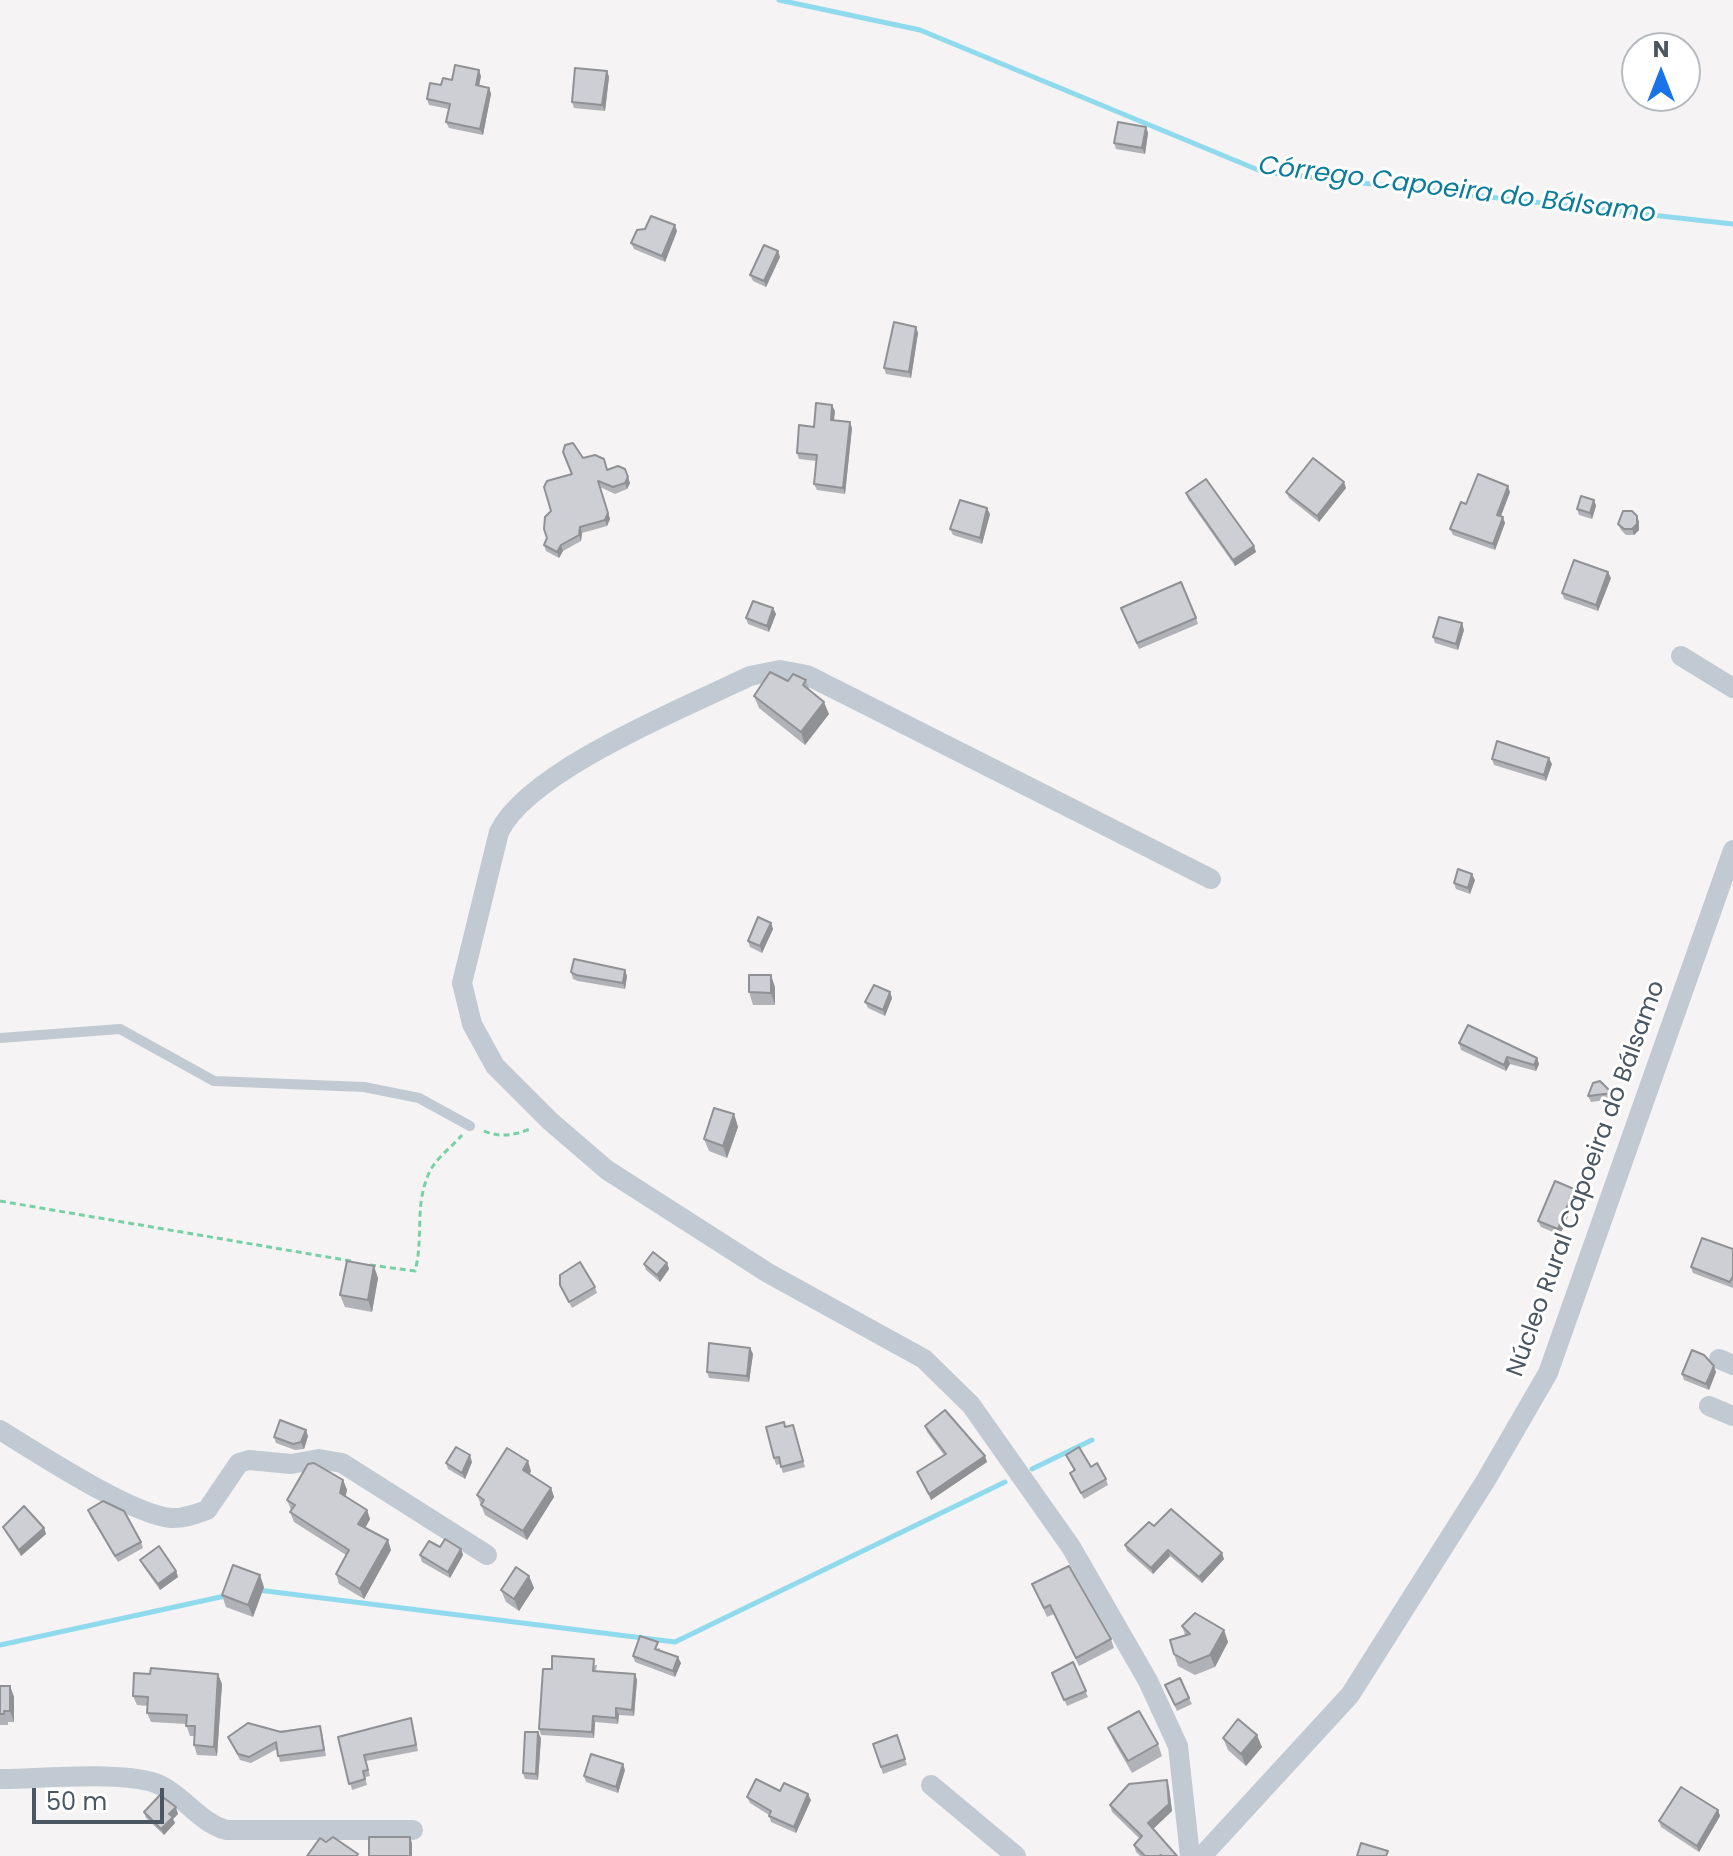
<!DOCTYPE html>
<html>
<head>
<meta charset="utf-8">
<style>
	body { margin:0 }
	#map { position:relative; width:1733px; height:1856px; overflow:hidden; background:#f5f3f3; font-family:Poppins,sans-serif }
	canvas { display:block }
	.north { position:absolute; left:1621px; top:32px; width:80px; height:80px; box-sizing:border-box; background:#fff; border:2px solid #b7bbc0; border-radius:50%; rotate:0deg; font-size:22px; font-weight:700; line-height:32px; text-align:center; color:#4a5661 }
	.north::after { content:''; display:block; margin:auto; width:28px; height:36px; background:#1a73e8; clip-path:polygon(50% 0,100% 100%,50% 72%,0 100%) }
	.scale { position:absolute; left:32px; top:1788px; width:132px; height:36px; box-sizing:border-box; border:4px solid #4a5661; border-top:0; padding-left:10px; font-size:24px; line-height:28px; white-space:nowrap; color:#4a5661; -webkit-text-stroke:6px #fff; paint-order:stroke }
</style>
</head>
<body>
<div id="map">
<canvas width="1733" height="1856"></canvas>
<div class="north">N</div>
<div class="scale">50 m</div>
</div>
<script>
const context = document.querySelector('canvas').getContext('2d');
context.lineJoin = 'round';
function strokePath(path, color, width, dash) { context.strokeStyle = color; context.lineWidth = width; context.lineCap = dash ? 'butt' : 'round'; context.setLineDash(dash || []); context.stroke(path); }
function paint(path, color) { context.fillStyle = color; context.fill(path, 'evenodd'); }
function drawText(font, color, halo, rows, align = 'center') {
  context.font = font + ' Poppins,sans-serif'; context.lineWidth = 6; context.setLineDash([]); context.textBaseline = 'middle'; context.strokeStyle = halo; context.fillStyle = color; for (const [text, x, y, turn = 0] of rows) {
    context.save(); context.translate(x, y); context.rotate((+turn || 0) * Math.PI / 180); context.textAlign = isNaN(turn) ? turn : align; if (halo) context.strokeText(text, 0, 0); context.fillText(text, 0, 0); context.restore();
  }
}
strokePath(new Path2D(`
	M779,0l141,30 343,142 470,52
	M1032,1469l60,-29
	M258,1590l417,52 330,-160
	M0,1645l225,-49`), '#90daee', 5);
strokePath(new Path2D(`
	M484,1131c16,7 31,4 46,-2
	M0,1201l351,60
	M370,1265l45,6c9,-33 -1,-65 14,-98 6,-14 23,-26 33,-38`), '#7ad0a6', 3, [6, 4]);
strokePath(new Path2D(`
	M0,1038l120,-9 94,52 150,6 55,11 51,28`), '#c1cad2', 10);
strokePath(new Path2D(`
	M1681,656l52,32
	M1719,1359l14,6
	M1709,1406l24,10
	M0,1430c38,23 130,84 171,88 13,1 24,-4 36,-8l32,-47 10,-3 42,4 28,-5 23,4 145,92
	M0,1779c38,0 129,-9 160,6 25,12 39,37 66,45h187
	M931,1785l85,71
	M1190,1856l-12,-110 -30,-65 -77,-134 -100,-142 -47,-46 -156,-86 -161,-103 -57,-49 -55,-55 -23,-42 -10,-41 37,-151c30,-62 187,-125 251,-156l30,-6 27,5 404,204
	M1202,1856l148,-161 136,-215 62,-107 185,-523`), '#c1cad2', 20);
paint(new Path2D(`
	M607,71l2,6 -4,34 -31,-3 -2,-6z
	M481,76l-2,10 10,2 2,6 -8,41 -34,-7 -3,-6 3,-13 -20,-4 -2,-6 14,-14 11,-5z
	M1146,127l2,6 -3,21 -29,-5 -2,-6z
	M677,231l-12,31 -31,-13 -3,-6z
	M780,257l-14,30 -13,-6 -3,-6z
	M916,327l2,6 -7,45 -25,-4 -2,-6z
	M835,411l-1,9 18,8 -7,66 -28,-4 -3,-6 2,-23 -17,-2 -2,-6 17,-26z
	M583,458l47,25 -3,6 -12,5 -15,-7 10,32 -3,7 -25,7 -1,8 -18,10 -4,7 -13,-7 -2,-6 3,-7 4,-27 20,-37z
	M1346,488l-27,34 -30,-24 -3,-6z
	M1510,492l-9,24 4,7 -10,27 -42,-15 -3,-6 16,-25z
	M1186,493l68,53 2,6 -21,14 -47,-67z
	M1594,500l2,6 -4,13 -13,-4 -2,-6z
	M990,514l-8,30 -29,-9 -3,-6z
	M1637,516l2,6v8l-5,5h-8l-5,-5 -3,-6z
	M1611,578l-13,33 -34,-12 -2,-6z
	M773,608l3,6 -7,18 -21,-8 -2,-6z
	M1121,608l75,10 2,6 -59,25z
	M1464,630l-6,20 -23,-7 -2,-6z
	M806,680l4,11 19,23 -24,31 -46,-37 -5,-12 34,-15z
	M1492,759l60,5 -6,17 -52,-16z
	M1475,880l-5,14 -14,-5 -2,-6z
	M771,923l2,6 -11,24 -12,-6 -2,-6z
	M571,972l56,4 -2,13 -47,-8 -5,-2z
	M775,987v18h-22l-4,-13z
	M890,992l2,6 -7,18 -17,-8 -3,-6z
	M1459,1043l78,15 2,6 -3,7 -26,-7 -4,7 -45,-21z
	M1612,1093l2,6 -23,3 -3,-6z
	M734,1114l4,13 -11,31 -18,-7 -5,-12z
	M1574,1189l3,6 -17,40 -19,-8 -3,-6z
	M1733,1249v39l-40,-15 -2,-6z
	M667,1263l2,6 -9,13 -14,-12 -2,-6z
	M378,1278l-6,34 -27,-5 -5,-12z
	M560,1285l35,2 2,6 -25,15z
	M750,1348l3,6 -4,28 -40,-4 -2,-6z
	M1716,1372l-7,18 -25,-10 -2,-6z
	M925,1426l60,30 2,6 -56,38 -14,-28 27,-17 -17,-23z
	M785,1427l10,4 10,36 -22,6 -3,-9 -4,1 -2,-7z
	M308,1436l-4,13 -9,1 -19,-7 -2,-6z
	M1066,1455l25,12 15,12 2,6 -24,14 -12,-20 -2,-6 4,-2z
	M472,1462l-7,17 -17,-10 -2,-6z
	M531,1471l-2,3 22,14 3,9 -27,43 -42,-25 -8,-20z
	M343,1480l4,10 -2,7 22,13 3,9 -5,9 26,22 -27,49 -25,-15 -3,-10 10,-19 -52,-33 -4,-10 1,-2 -4,-10z
	M88,1510l53,32 2,6 -25,14 -28,-46z
	M1154,1526l70,33 -22,24 -32,-27 -17,18 -26,-23 -2,-6z
	M3,1527l41,1 2,6 -25,22 -15,-23z
	M440,1547l21,2 2,6 -13,23 -28,-16 -2,-7z
	M140,1560l36,11 2,6 -18,13 -17,-24z
	M529,1576l5,12 -15,23 -13,-9 -5,-12z
	M1032,1584l79,55 3,9 -35,18 -25,-52 -7,3z
	M264,1587l-11,30 -27,-10 -4,-12z
	M1182,1626l42,4 4,12 -13,25 -20,8 -17,-9 -4,-12 11,-19z
	M660,1648l-1,3 22,12 -6,14 -40,-15 -2,-6z
	M1073,1662l15,35 -21,9 -15,-33z
	M597,1665l-1,6 39,3 2,6 -3,36 -15,-1 -1,9 -23,-2 -1,16 -53,-3 -2,-6 13,-60z
	M222,1684l-5,72 -20,-1 -3,-10v-9h-4l-4,-12 -35,-2 -4,-9 1,-7 -11,-1 -4,-9z
	M1165,1685l24,13 3,6 -15,7z
	M0,1686h10l4,11v25h-6v3h-8z
	M413,1724l5,27 -52,10 4,15 -5,1 2,8 -15,5 -14,-53z
	M320,1726l2,6 4,24 -46,6 -3,-13 -26,14 -11,-3 -12,-23z
	M1108,1728l50,16 4,12 -30,17 -19,-33z
	M897,1735l10,30 -24,9 -10,-30z
	M541,1738l-3,42 -13,-1 -2,-6z
	M1223,1738l39,9 -16,19 -18,-16z
	M625,1770l-7,23 -32,-11 -2,-6z
	M1169,1788l3,23 -19,18 24,27h-37l-4,-4 -2,-7 6,-6 -28,-27 -2,-7z
	M780,1791l31,9 -15,33 -25,-11 -2,-7 -19,-12 -3,-6z
	M1718,1810l2,6 -21,36 -38,-25 -2,-6z
	M144,1812l34,2 -5,5 2,4 -11,12 -18,-17z`), '#b0b2b7');
paint(new Path2D(`
	M479,70l2,6 -3,15 -2,-6z
	M607,71l2,6 -4,34 -3,-6z
	M489,88l2,6 -8,41 -3,-6z
	M1146,127l2,6 -3,21 -3,-6z
	M675,225l2,6 -12,31 -3,-6z
	M778,251l2,6 -14,30 -2,-6z
	M916,327l2,6 -7,45 -2,-6z
	M832,405l3,6 -2,15 -2,-6z
	M850,422l2,6 -7,66 -2,-6z
	M628,477l2,6 -3,6 -2,-6z
	M598,481l12,38 -3,7 -2,-6z
	M1344,482l2,6 -27,34 -2,-6z
	M1508,486l2,6 -11,29 -2,-6z
	M1594,500l2,6 -4,13 -2,-6z
	M987,508l3,6 -8,30 -2,-6z
	M1637,516l2,6v8l-5,5 -2,-6z
	M1503,517l2,6 -10,27 -2,-6z
	M580,527l2,6 -1,8 -2,-6z
	M561,545l2,6 -4,7 -2,-6z
	M1254,546l2,6 -21,14 -2,-6z
	M1608,572l3,6 -13,33 -2,-6z
	M773,608l3,6 -7,18 -2,-6z
	M1462,623l2,7 -6,20 -2,-6z
	M824,702l5,12 -24,31 -4,-13z
	M1549,758l3,6 -6,17 -2,-6z
	M1472,874l3,6 -5,14 -2,-6z
	M771,923l2,6 -11,24 -2,-7z
	M625,970l2,6 -2,13 -2,-6z
	M771,975l4,12v18l-4,-12z
	M890,992l2,6 -7,18 -2,-6z
	M1507,1057l3,7 -4,7 -2,-6z
	M1537,1058l2,6 -3,7 -2,-6z
	M734,1114l4,13 -11,31 -4,-12z
	M1574,1189l3,6 -17,40 -2,-6z
	M667,1263l2,6 -9,13 -3,-7z
	M374,1266l4,12 -6,34 -4,-12z
	M750,1348l3,6 -4,28 -2,-6z
	M1714,1366l2,6 -7,18 -3,-6z
	M306,1430l2,6 -4,13 -3,-7z
	M470,1455l2,7 -7,17 -3,-6z
	M985,1456l2,6 -56,38 -2,-6z
	M528,1461l3,10 -4,9 -4,-10z
	M343,1480l4,10 -3,13 -4,-10z
	M551,1488l3,9 -27,43 -4,-9z
	M367,1510l3,9 -8,15 -4,-10z
	M44,1528l2,6 -25,22 -2,-6z
	M388,1540l3,10 -27,49 -4,-10z
	M461,1549l2,6 -13,23 -2,-6z
	M1168,1550l2,6 -17,18 -2,-6z
	M1222,1553l2,6 -22,24 -3,-6z
	M176,1571l2,6 -18,13 -2,-6z
	M260,1575l4,12 -11,30 -5,-12z
	M529,1576l5,12 -15,23 -5,-12z
	M1224,1630l4,12 -13,25 -5,-12z
	M678,1657l3,6 -6,14 -2,-6z
	M218,1674l4,10 -5,72 -3,-9z
	M635,1674l2,6 -3,36 -2,-6z
	M10,1686l4,11v25l-4,-11z
	M616,1708l3,7 -1,9 -2,-6z
	M593,1716l2,6 -1,16 -2,-6z
	M538,1732l3,6 -3,42 -2,-6z
	M1257,1735l5,12 -16,19 -5,-12z
	M623,1764l2,6 -7,23 -2,-6z
	M1167,1780l2,8 3,23 -21,20 -3,-8z
	M808,1794l3,6 -15,33 -2,-6z
	M176,1807l2,7 -5,5 2,4 -11,12 -3,-6 8,-15z
	M1718,1810l2,6 -21,36 -2,-6z
	M410,1837l2,6v13h-2z`), '#909195');
const building = new Path2D(`
	M455,65l24,5 -3,15 13,3 -9,41 -34,-7 4,-18 -23,-5 3,-16 11,2 2,-7 9,2z
	M575,68l32,3 -5,34 -30,-3z
	M1118,122l28,5 -4,21 -28,-5z
	M651,216l24,9 -13,31 -31,-13 6,-13 8,-1z
	M764,245l14,6 -14,30 -14,-6z
	M894,322l22,5 -7,45 -25,-4z
	M816,403l16,2 -1,15 19,2 -7,66 -29,-4 3,-29 -20,-2 2,-28 15,2z
	M573,443l10,15 12,-3 9,4 3,11 11,-4 7,3 3,8 -3,6 -12,4 -15,-6 10,32 -3,7 -25,7 -1,8 -18,10 -4,7 -13,-7 3,-7 -3,-9 1,-12 6,-6 -7,-24 3,-6 25,-7 -9,-22 2,-7z
	M1313,458l31,24 -27,34 -31,-24z
	M1478,474l30,12 -11,29 6,2 -10,27 -43,-15 11,-27 5,2z
	M1206,479l48,67 -21,14 -47,-67z
	M1581,496l13,4 -4,13 -13,-4z
	M960,500l27,8 -7,30 -30,-9z
	M1623,511h9l5,5v8l-5,5h-8l-6,-5z
	M1574,560l34,12 -12,33 -34,-12z
	M1181,582l15,36 -59,25 -16,-35z
	M753,601l20,7 -6,18 -21,-8z
	M1439,617l23,6 -6,21 -23,-7z
	M770,672l18,9 5,-7 13,6 -3,5 21,17 -23,30 -47,-36z
	M1497,741l52,17 -5,17 -52,-16z
	M1458,869l14,5 -4,14 -14,-5z
	M758,917l13,6 -11,23 -12,-5z
	M574,959l51,11 -2,13 -47,-8 -5,-3z
	M749,975h22v18l-22,-1z
	M874,985l16,7 -7,18 -18,-8z
	M1468,1025l69,33 -3,7 -27,-8 -3,8 -45,-22z
	M1600,1081l12,12 -24,3 5,-13z
	M714,1108l20,6 -11,32 -19,-7z
	M1555,1181l19,8 -16,40 -20,-8z
	M1702,1238l31,11v27l-3,6 -39,-15z
	M653,1252l14,11 -10,12 -13,-11z
	M347,1261l27,5 -6,34 -28,-5z
	M580,1262l15,25 -26,15 -9,-17v-10z
	M709,1343l41,5 -3,28 -40,-4z
	M1692,1350l12,5 10,11 -8,18 -24,-10z
	M945,1410l40,46 -56,38 -12,-22 29,-18 -21,-28z
	M280,1420l26,10 -5,12 -8,2 -19,-7z
	M784,1422l1,5 8,-2 10,36 -22,6 -2,-10 -5,1 -8,-31z
	M456,1447l14,8 -8,18 -16,-10z
	M1079,1447l12,20 6,-4 9,16 -25,14 -11,-20 5,-3 -9,-15z
	M507,1448l21,13 -5,9 28,18 -28,43 -42,-26 3,-5 -7,-5z
	M314,1463l29,17 -3,13 27,17 -9,14 30,16 -28,49 -24,-15 13,-24 -59,-38 5,-7 -8,-5 21,-36z
	M103,1501l21,10 17,31 -26,14 -27,-46z
	M24,1506l20,22 -25,22 -16,-23z
	M1171,1509l51,44 -23,24 -31,-27 -17,18 -26,-23 24,-23 5,4z
	M445,1539l16,10 -13,23 -28,-17 9,-14 11,6z
	M159,1546l17,25 -18,13 -18,-24z
	M233,1565l27,10 -12,30 -26,-10z
	M1069,1566l42,73 -35,19 -26,-53 -6,3 -12,-24z
	M516,1567l13,9 -15,23 -13,-9z
	M1195,1613l29,17 -14,25 -20,8 -16,-9 -4,-14 20,-6 -8,-8z
	M640,1636l18,6 -3,7 23,8 -5,14 -40,-15z
	M552,1656l42,3 -1,12 42,3 -3,36 -16,-2v10l-23,-2 -1,16 -53,-3 4,-60h9z
	M1073,1662l13,29 -22,9 -12,-27z
	M151,1668l67,6 -4,73 -20,-2 1,-19h-9l1,-11 -40,-2 1,-16 -15,-1 1,-23 16,1z
	M1180,1678l9,20 -14,7 -10,-20z
	M0,1686h10v25h-6v3h-4z
	M1139,1711l19,33 -30,17 -20,-33z
	M411,1718l5,27 -52,10 4,15 -5,1 2,8 -16,5 -11,-47z
	M1238,1719l19,16 -16,19 -18,-16z
	M248,1723l33,9 39,-6 4,24 -46,6 -2,-14 -27,15 -11,-3 -10,-17z
	M525,1732h13l-2,42 -13,-1z
	M897,1735l8,24 -24,8 -8,-23z
	M591,1754l32,10 -7,23 -32,-11z
	M756,1779l24,12 4,-8 24,11 -14,33 -25,-11 2,-5 -24,-14z
	M1167,1780l2,24 -21,19 29,33h-15l-1,-1 -2,1h-14l-11,-11 8,-9 -32,-31 19,-21z
	M1681,1787l37,23 -21,36 -38,-25z
	M160,1795l16,12 -7,7 4,3 -12,12 -17,-17z
	M333,1837l25,17 -1,2h-50l13,-18 6,4z
	M369,1837h41v19h-41z
	M1361,1843l27,8 -2,5h-29z`);
paint(building, '#cdcfd5');
strokePath(building, '#909195', 2);
drawText('24px', '#4a5661', '#fff', [
	["Núcleo Rural Capoeira do Bálsamo",1587,1179,-70]
]);
drawText('italic 26px', '#0c7c9b', '#fff', [
	["Córrego Capoeira do Bálsamo",1457,191,7]
]);
</script>
</body>
</html>
